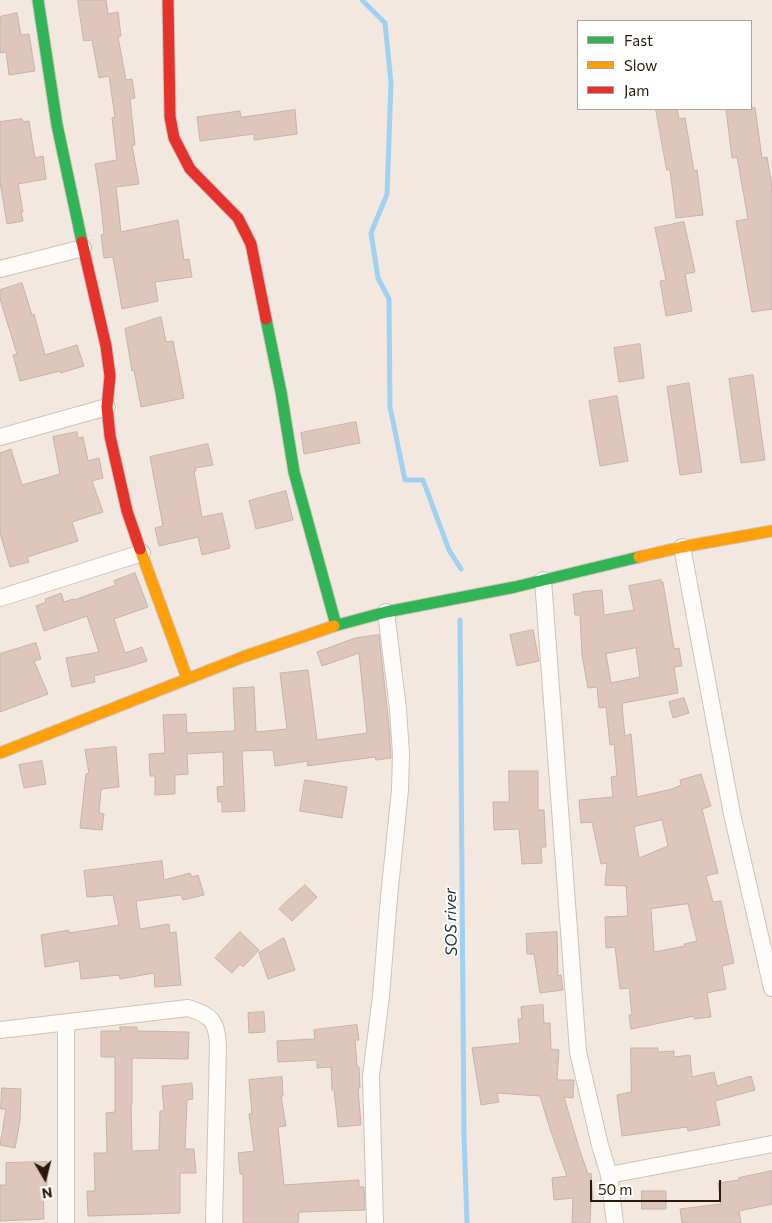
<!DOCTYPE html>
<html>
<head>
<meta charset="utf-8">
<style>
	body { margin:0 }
	#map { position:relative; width:772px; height:1223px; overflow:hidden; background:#f2e8e0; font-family:Commissioner,sans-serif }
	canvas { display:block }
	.legend { position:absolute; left:577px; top:20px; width:175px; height:90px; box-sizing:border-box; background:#fff; border:1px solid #aaa39f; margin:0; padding:6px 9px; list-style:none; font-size:15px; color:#2a1a0e }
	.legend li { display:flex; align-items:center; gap:10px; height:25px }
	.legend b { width:25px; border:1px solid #aaa39f }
	.north { position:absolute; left:20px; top:1153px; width:50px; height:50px; -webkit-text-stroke:4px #fff; paint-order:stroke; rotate:172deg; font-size:14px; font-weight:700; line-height:20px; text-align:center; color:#2a1a0e }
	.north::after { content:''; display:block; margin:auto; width:18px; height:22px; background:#2a1a0e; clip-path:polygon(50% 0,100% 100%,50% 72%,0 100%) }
	.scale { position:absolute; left:590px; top:1180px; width:131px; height:22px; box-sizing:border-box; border:2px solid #2a1a0e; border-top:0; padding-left:6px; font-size:15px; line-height:18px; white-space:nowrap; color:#2a1a0e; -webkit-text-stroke:4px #fff; paint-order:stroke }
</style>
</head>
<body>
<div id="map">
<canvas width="772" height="1223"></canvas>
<ul class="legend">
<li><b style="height:6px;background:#30b455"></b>Fast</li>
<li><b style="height:6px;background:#ff9f0a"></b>Slow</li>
<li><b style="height:6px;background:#e5322d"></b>Jam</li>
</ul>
<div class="north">N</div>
<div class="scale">50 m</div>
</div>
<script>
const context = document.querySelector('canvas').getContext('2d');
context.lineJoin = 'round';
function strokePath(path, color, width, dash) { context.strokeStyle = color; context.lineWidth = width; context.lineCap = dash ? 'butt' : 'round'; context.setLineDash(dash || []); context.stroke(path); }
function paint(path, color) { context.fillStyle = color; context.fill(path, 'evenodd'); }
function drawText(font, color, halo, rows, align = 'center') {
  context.font = font + ' Commissioner,sans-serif'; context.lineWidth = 4; context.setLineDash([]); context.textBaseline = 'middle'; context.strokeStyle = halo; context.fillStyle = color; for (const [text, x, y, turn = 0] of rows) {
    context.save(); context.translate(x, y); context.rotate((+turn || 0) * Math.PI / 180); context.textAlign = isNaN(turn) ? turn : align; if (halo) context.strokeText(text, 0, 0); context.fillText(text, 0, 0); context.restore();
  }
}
strokePath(new Path2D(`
	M362,0l23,23 6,60 -4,111 -16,39 7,45 11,21 1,108 15,73h18l26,70 12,19
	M460,620l4,516 3,87`), '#a2d1f0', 5);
const building = new Path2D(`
	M78,0h28l2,14 10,-2 3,24 -3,1 8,43 6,-1 3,19 -5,1 5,46h-3l7,39 -23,3 5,45 57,-12 6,40 5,-1 3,18 -37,5 3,19 -36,8 -9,-52 -9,1 -3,-23h3l-4,-40 -5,-31 22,-4 -5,-42 3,-1 -6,-41 -10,2 -7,-38 -8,1z
	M17,13l4,22 8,-1 6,37 -26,4 -3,-23 -6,1v-36z
	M755,108l7,50 5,-1 5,30v122l-20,3 -16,-91 12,-2 -11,-62 -5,1 -6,-49z
	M656,109h21l2,10 6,-1 9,53 3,-1 6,45 -27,3 -6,-48h-3z
	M295,110l2,24 -43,6v-6l-54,7 -3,-24 43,-6 1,6z
	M22,119l1,3 6,-1 6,37 8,-2 3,23 -28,5 5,28h-2l2,9 -16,3 -7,-42v-60z
	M684,222l11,50 -10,2 7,37 -26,5 -6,-35 6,-1 -11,-52z
	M22,283l10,32 2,-1 11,41 32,-10 7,21 -23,7 -1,-2 -40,10 -7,-26 4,-1 -17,-55v-9z
	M161,317l5,25 7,-1 11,57 -43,9 -7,-37 -2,1 -7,-42z
	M640,344l4,34 -25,4 -5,-34z
	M753,375l12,85 -24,3 -12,-84z
	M689,383l13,89 -22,3 -13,-88z
	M617,396l11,65 -28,5 -11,-65z
	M356,422l4,21 -56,11 -3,-21z
	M77,432l1,6 5,-1 5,24 11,-3 4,20 -11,3 11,31 -31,10 6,19 -51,16 2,5 -19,5 -10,-34v-80l11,-4 11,36 38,-11 -7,-37z
	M208,444l5,21 -18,3 1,3h-2l8,46 20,-4 8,35 -28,7 -4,-18 -39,9 -4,-18 8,-2 -13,-69z
	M286,491l7,29 -37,9 -7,-28z
	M135,573l13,34 -34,12 11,34 17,-6 5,14 -19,6 -34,9 1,6 -23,5 -6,-29 33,-6 -12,-36 -43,15 -8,-25 10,-4 -1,-3 16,-6 3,9 9,-3 1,1 42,-15 -2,-4z
	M661,580v3l2,-1 11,67 5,-1 3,18 -8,1 4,26 -55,10 -1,3 3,30 6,-2 6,63 35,-8 9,-4 -1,-5 21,-6 10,32 -9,3 16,64 -12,3 7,26 8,-1 13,62 -12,3 4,23 -19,4 4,24 -17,2v-3l-63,13 -2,-14h3l-3,-27 -9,1 -5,-42 -9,1 -1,-31 23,-1 -2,-30 -21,-1 2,-22 -6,1 -9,-42 -11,1 -2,-23 34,-3 -2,-20 6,-1 -3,-32 -4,1 -4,-38 -7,1 -2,-21 -9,1 -6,-33 -2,-40h-5l-2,-21 8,-1v-1l21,-2 2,25 30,-5 -5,-24zM636,648l4,29 -29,6 -5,-29zM662,820l6,26 -29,12 -5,-31zM688,904l9,37 -13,3 1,2 -31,6 -3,-43z
	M533,630l6,31 -22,5 -7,-31z
	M379,635l10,91 2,32 -15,2 -1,-3 -68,9 1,-5 -33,5 -2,-16 -31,1 3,60 -23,1v-10h-4l-1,-15 7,-1 -1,-34 -36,2 1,20 -13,1v19l-20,1v-19h-5l-1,-22 16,-1 -2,-38 23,-1 1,19 48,-2 -2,-43 21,-1 2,45 31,-3 -7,-56 28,-3 9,70 50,-7 -8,-80 -37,13 -5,-14 38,-14z
	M36,643l5,16 -7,2 14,33 -48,18v-58z
	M684,698l5,15 -16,5 -4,-16z
	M116,747l3,40 -18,2 -2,24 5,1 -2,16 -22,-2 6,-54 3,-1 -4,-23z
	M42,761l4,23 -22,4 -5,-23z
	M509,771h29v39h6l2,37h-5l1,16 -20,1 -3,-35 -25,1 -1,-28h16z
	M305,780l42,7 -5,31 -42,-7z
	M162,861l2,19 26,-7 2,4 6,-2 6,20 -21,5 -2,-5 -45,6 4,28 29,-5 1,9 6,-1 5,53 -26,2 -1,-14 -34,6 -1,-4 -38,4 -2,-18 -34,6 -4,-32 28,-5v3l50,-8 -6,-30 -26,2 -3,-26z
	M305,885l12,12 -25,24 -13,-12z
	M240,932l19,18 -16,17 -3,-3 -8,9 -17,-15z
	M557,932l1,44 3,-1 2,15 -23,3 -6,-39h-7l-1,-20z
	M284,938l11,32 -27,9 -9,-26z
	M543,1005l1,18h6l1,26 8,1 -2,30h17l-1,18 -9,-1 15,51 9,26 3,-1 2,26 -2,1 -1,23h-18l1,-25 -19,2 -2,-22 15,-2 -17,-47 -10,-33 -43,-3 2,9 -18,3 -9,-57 48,-5 -2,-24h4l-1,-12z
	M264,1012l1,20 -16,1 -1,-20z
	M357,1025l2,15h-4l2,27h2l1,21h-2l3,37 -23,2 -4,-37h-2l-1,-23 -14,1v-8l-39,2 -1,-21 38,-2 -1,-9z
	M120,1027h17v4l52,1 -1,27 -56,-1v46h-1l1,47 27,-1 1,-39h4l-2,-25 30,-3 1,16 -6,1 -2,49h9l2,24h-16v40l-92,3 -1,-25h8l-1,-38h13l-1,-40 9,-1v-55h-14v-26h19z
	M631,1048h27v4l16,-1v6l16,-2 2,22 22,-5 3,14 34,-10 4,14 -40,11 5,24 -32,6 -1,-4 -65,9 -5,-41 14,-3z
	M282,1077l1,19h-2l5,30 -8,1 6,58 75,-5v7h5l1,23 -66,2 -1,11h-55v-49h-3l-2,-21 16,-2 -5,-37 3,-1 -3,-33z
	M2,1088l19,1 -1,32 -5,27 -15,-3 6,-36h-5z
	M47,1162v24h-4l1,33 -44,2v-36h6v-22z
	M772,1171v33l-33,7 2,12h-59l-2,-14 41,-5 -3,-21 21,-3v-2z
	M642,1191h24v18h-24z`);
paint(building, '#dec6bc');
strokePath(building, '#c2b4ad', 1);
const street = new Path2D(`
	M0,269l83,-21
	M0,437l107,-30
	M682,547l50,267 40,174
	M543,580l35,472 22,93 9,30 6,48
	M0,598l142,-45
	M66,1023v200
	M0,1030l188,-22c23,7 29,13 30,37l-4,178
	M609,1175l163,-31
	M375,1223l-4,-147 10,-80 8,-99 11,-107 1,-36 -3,-45 -12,-97`);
const fast = new Path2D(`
	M38,0l19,125 25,117
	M266,319l15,73 13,80 42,153
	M334,626l52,-14 129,-25 124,-30`);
const slow = new Path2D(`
	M140,549l47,129
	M639,557l43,-10 90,-16
	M0,753l243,-96 91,-31`);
const jam = new Path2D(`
	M168,0l2,117 4,21 16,31 48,49 13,26 15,75
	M82,242l24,104 4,30 -3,31 3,29 17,75 13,38`);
strokePath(street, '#cfc2b8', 18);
strokePath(fast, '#cfc2b8', 13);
strokePath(slow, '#cfc2b8', 13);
strokePath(jam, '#cfc2b8', 13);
strokePath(street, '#fdfcfa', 16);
strokePath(fast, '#30b455', 11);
strokePath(slow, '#ff9f0a', 11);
strokePath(jam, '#e5322d', 11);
drawText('italic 16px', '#203645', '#fff', [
	["SOS river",451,922,-91]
]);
</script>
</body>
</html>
